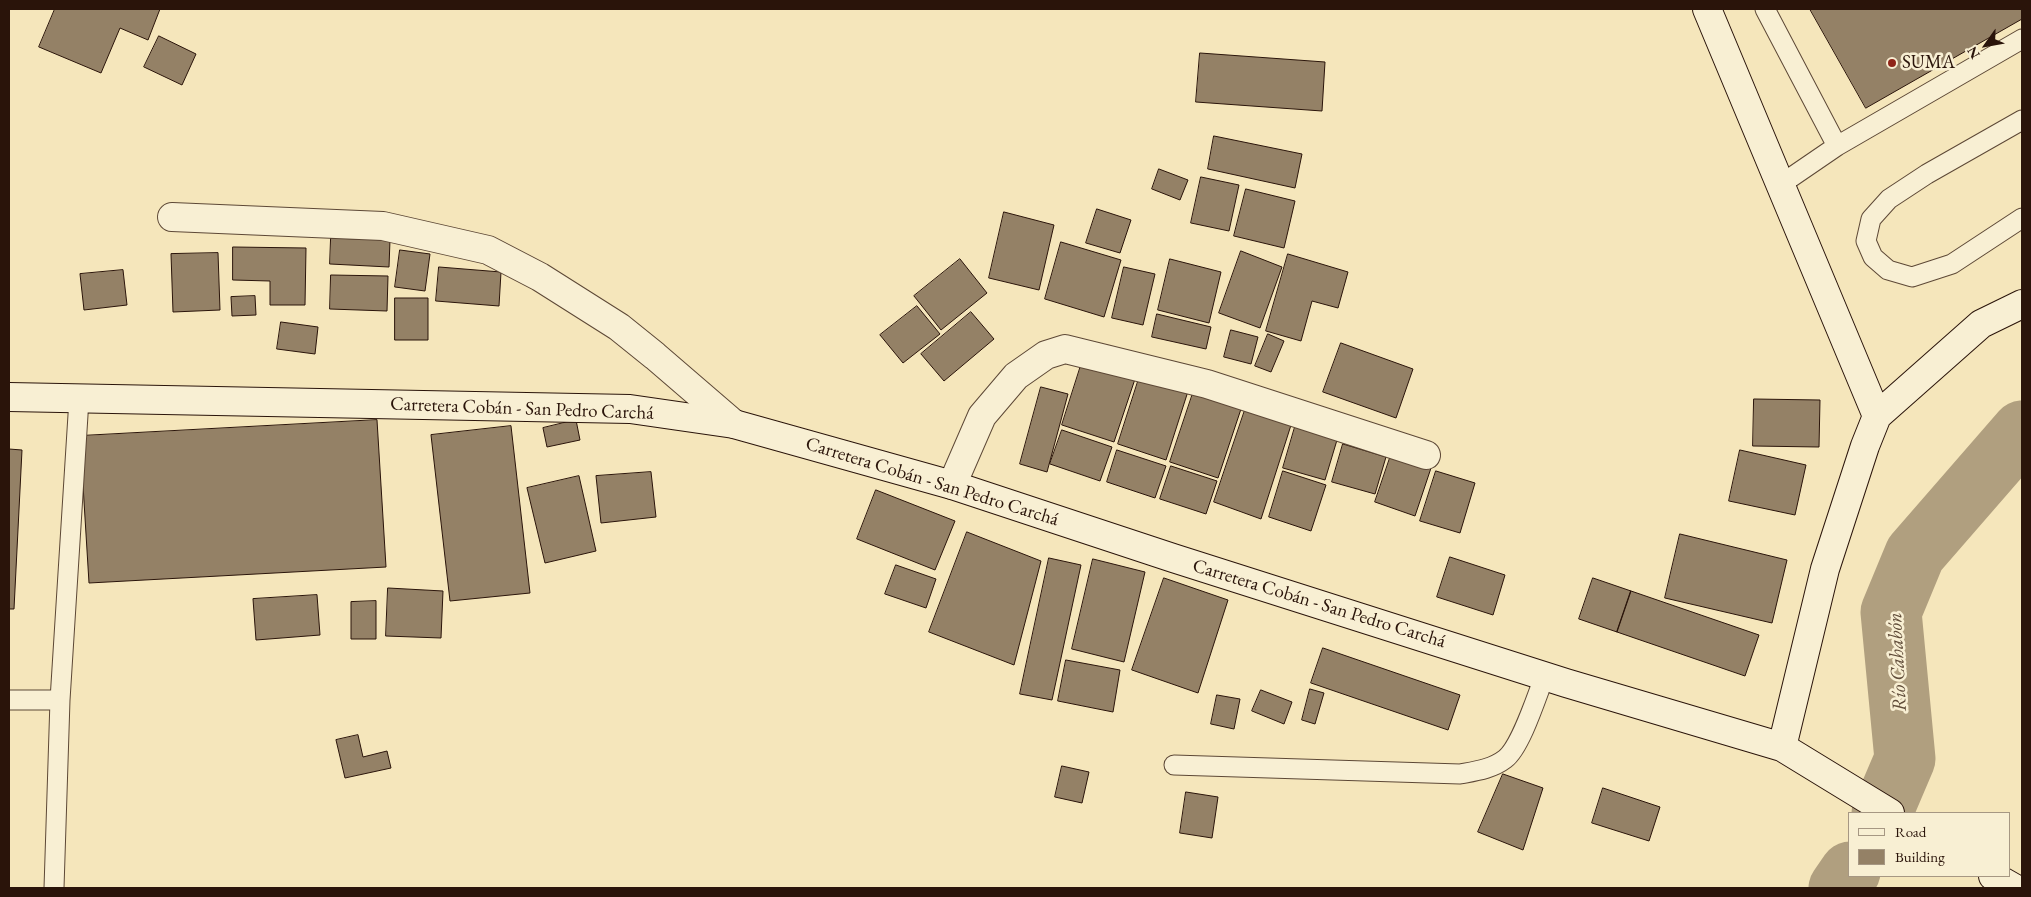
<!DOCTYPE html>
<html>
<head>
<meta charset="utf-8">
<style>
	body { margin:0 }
	#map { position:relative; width:2031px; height:897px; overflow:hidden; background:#f5e6bb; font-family:"EB Garamond",serif }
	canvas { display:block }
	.frame { position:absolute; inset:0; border:10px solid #2a140a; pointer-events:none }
	.legend { position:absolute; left:1848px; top:812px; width:162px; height:65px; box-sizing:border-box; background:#f8efd3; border:1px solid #a69783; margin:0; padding:6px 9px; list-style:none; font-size:15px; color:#2a140a }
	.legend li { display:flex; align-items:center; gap:10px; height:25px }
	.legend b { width:25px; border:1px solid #a69783 }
	.north { position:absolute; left:1961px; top:20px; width:50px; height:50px; -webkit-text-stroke:4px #f8efd3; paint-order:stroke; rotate:238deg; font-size:14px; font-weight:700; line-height:20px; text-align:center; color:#2a140a }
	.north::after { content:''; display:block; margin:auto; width:18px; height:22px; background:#2a140a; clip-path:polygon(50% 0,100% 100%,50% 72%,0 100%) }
</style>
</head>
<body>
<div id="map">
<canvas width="2031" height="897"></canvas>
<div class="frame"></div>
<ul class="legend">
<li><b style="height:6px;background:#f8efd3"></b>Road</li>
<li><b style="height:14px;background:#948166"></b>Building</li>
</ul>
<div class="north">N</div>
</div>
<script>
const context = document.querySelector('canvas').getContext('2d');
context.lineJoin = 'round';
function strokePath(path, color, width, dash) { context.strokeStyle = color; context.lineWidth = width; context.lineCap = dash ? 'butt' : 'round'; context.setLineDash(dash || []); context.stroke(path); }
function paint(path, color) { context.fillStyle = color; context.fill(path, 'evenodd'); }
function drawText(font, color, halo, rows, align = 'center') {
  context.font = font + ' "EB Garamond",serif'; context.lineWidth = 5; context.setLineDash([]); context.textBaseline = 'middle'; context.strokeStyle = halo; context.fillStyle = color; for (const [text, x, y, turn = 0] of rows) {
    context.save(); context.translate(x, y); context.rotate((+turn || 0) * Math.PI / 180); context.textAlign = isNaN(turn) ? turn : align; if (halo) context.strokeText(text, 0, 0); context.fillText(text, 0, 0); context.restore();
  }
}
strokePath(new Path2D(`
	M1882,813l23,-54 -14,-147 24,-58 107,-123
	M1839,888l11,-16`), '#b09f7f', 61);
const building = new Path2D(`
	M55,9h105l-12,31 -28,-12 -19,45 -62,-26z
	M1810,9h212v10l-156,89z
	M159,36l37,18 -14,31 -38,-18z
	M1200,53l125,9 -3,49 -126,-9z
	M1214,136l88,18 -7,34 -87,-19z
	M1159,169l29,11 -8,20 -28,-11z
	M1201,177l38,8 -10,46 -38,-8z
	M1246,189l49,12 -11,47 -50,-12z
	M1097,209l34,11 -11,33 -34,-10z
	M1004,212l50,13 -15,65 -50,-12z
	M331,238l59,2 -1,27 -59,-3z
	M1061,242l60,18 -17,57 -59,-18z
	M233,247l73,1 -1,57h-35v-24l-37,-1z
	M400,250l30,4 -5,37 -30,-4z
	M1241,251l41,16 -22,61 -41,-15z
	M218,253l2,57 -47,2 -2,-58z
	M1288,254l60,18 -10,36 -26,-7 -11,40 -35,-10z
	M960,259l27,34 -46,37 -27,-34z
	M1170,259l51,13 -12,51 -51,-13z
	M439,267l62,5 -2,34 -63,-5z
	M1124,267l31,7 -12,51 -31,-7z
	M123,270l4,35 -43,5 -4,-36z
	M331,275l57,1 -1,35 -57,-2z
	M255,296l1,19 -24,1 -1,-19z
	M395,298h33v42h-33z
	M917,306l23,28 -37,29 -23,-28z
	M971,312l23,27 -50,42 -23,-27z
	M1157,314l54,13 -5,22 -54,-12z
	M281,322l37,5 -3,27 -38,-5z
	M1231,330l27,7 -7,27 -27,-7z
	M1268,334l16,7 -13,31 -16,-6z
	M1341,343l72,26 -17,49 -73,-26z
	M1083,359l53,17 -22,66 -52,-17z
	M1142,369l48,16 -24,75 -48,-16z
	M1041,387l27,7 -21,78 -27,-8z
	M1195,387l48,16 -25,75 -48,-16z
	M1754,399l66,1 -1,47 -66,-1z
	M1246,407l46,15 -31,97 -47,-17z
	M377,420l9,147 -297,16 -9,-147z
	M576,420l4,20 -33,7 -4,-19z
	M511,426l19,167 -80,8 -19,-166z
	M1295,427l42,13 -12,40 -42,-12z
	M1062,430l50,17 -12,34 -50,-17z
	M1343,444l43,13 -11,37 -43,-12z
	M9,449l13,1 -8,159h-5z
	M1117,450l49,16 -11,32 -48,-16z
	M1740,450l66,15 -11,50 -66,-14z
	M1391,455l40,13 -16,48 -40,-14z
	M1171,466l46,15 -11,33 -46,-15z
	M1283,471l43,14 -15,46 -42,-14z
	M1436,471l39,12 -15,50 -40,-12z
	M651,472l5,45 -55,6 -5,-47z
	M579,476l17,75 -51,12 -18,-75z
	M876,490l79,31 -20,49 -78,-31z
	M967,532l74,29 -27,104 -85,-33z
	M1680,534l107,26 -15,63 -107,-25z
	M1450,557l55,18 -12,40 -56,-18z
	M1049,558l32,7 -29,135 -32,-6z
	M1093,559l52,13 -21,90 -52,-13z
	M896,565l40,14 -10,29 -41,-14z
	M1164,578l64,22 -30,93 -66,-23z
	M1593,578l38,13 -14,41 -38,-13z
	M388,588l55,3 -2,47 -55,-2z
	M1631,591l128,44 -14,41 -128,-44z
	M317,595l3,40 -64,5 -3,-41z
	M376,601v38h-25v-37z
	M1323,648l137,47 -12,35 -137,-47z
	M1066,660l54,10 -7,42 -55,-11z
	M1310,689l14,4 -9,31 -13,-4z
	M1261,690l31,12 -8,22 -32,-13z
	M1217,695l23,4 -6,30 -23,-5z
	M358,735l5,22 24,-6 4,17 -46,10 -9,-38z
	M1062,766l27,6 -7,31 -27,-6z
	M1503,774l40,14 -20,62 -45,-18z
	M1603,788l57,19 -11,34 -57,-18z
	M1186,792l32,5 -6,41 -32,-5z`);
paint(building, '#948166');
strokePath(building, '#2a140a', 1);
const lane = new Path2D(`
	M1765,9l72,137
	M2022,120l-95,54 -38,25 -18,20 -5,22 7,16 15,13 24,7 40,-13 70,-46
	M1780,185l57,-39 185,-107
	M9,700h51
	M1174,765l286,9c16,-3 32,-5 45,-15 16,-12 32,-64 40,-84
	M54,888l6,-188 19,-301`);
const street = new Path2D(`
	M172,217l211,9 105,24 52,27 79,50 36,29 79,68
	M952,485l30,-69 34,-40 30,-21 19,-6 142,35 219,71`);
const secondary = new Path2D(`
	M1707,9l170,407
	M9,397l621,12 104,15 218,61 221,73 393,125 216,64 108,66
	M1782,747l43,-178 40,-123 12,-30 104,-92 41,-20
	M1993,876l21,12`);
strokePath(lane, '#5d4836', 21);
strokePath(street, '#5d4836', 30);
strokePath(secondary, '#2a140a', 30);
strokePath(lane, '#f8efd3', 19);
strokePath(street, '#f8efd3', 28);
strokePath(secondary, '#f8efd3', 28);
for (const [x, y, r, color] of [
	[1892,63,5,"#8f2418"]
]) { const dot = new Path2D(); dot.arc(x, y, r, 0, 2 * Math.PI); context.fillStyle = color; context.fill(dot); strokePath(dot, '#f8efd3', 2); }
drawText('19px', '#2a140a', '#f8efd3', [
	["SUMA",1902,63]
], 'left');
drawText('19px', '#2a140a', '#f8efd3', [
	["Carretera Cobán - San Pedro Carchá",522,409,2],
	["Carretera Cobán - San Pedro Carchá",932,482,17],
	["Carretera Cobán - San Pedro Carchá",1319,604,17]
]);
drawText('italic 20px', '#604c39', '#f8efd3', [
	["Río Cahabón",1898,662,-93]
]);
</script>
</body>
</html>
